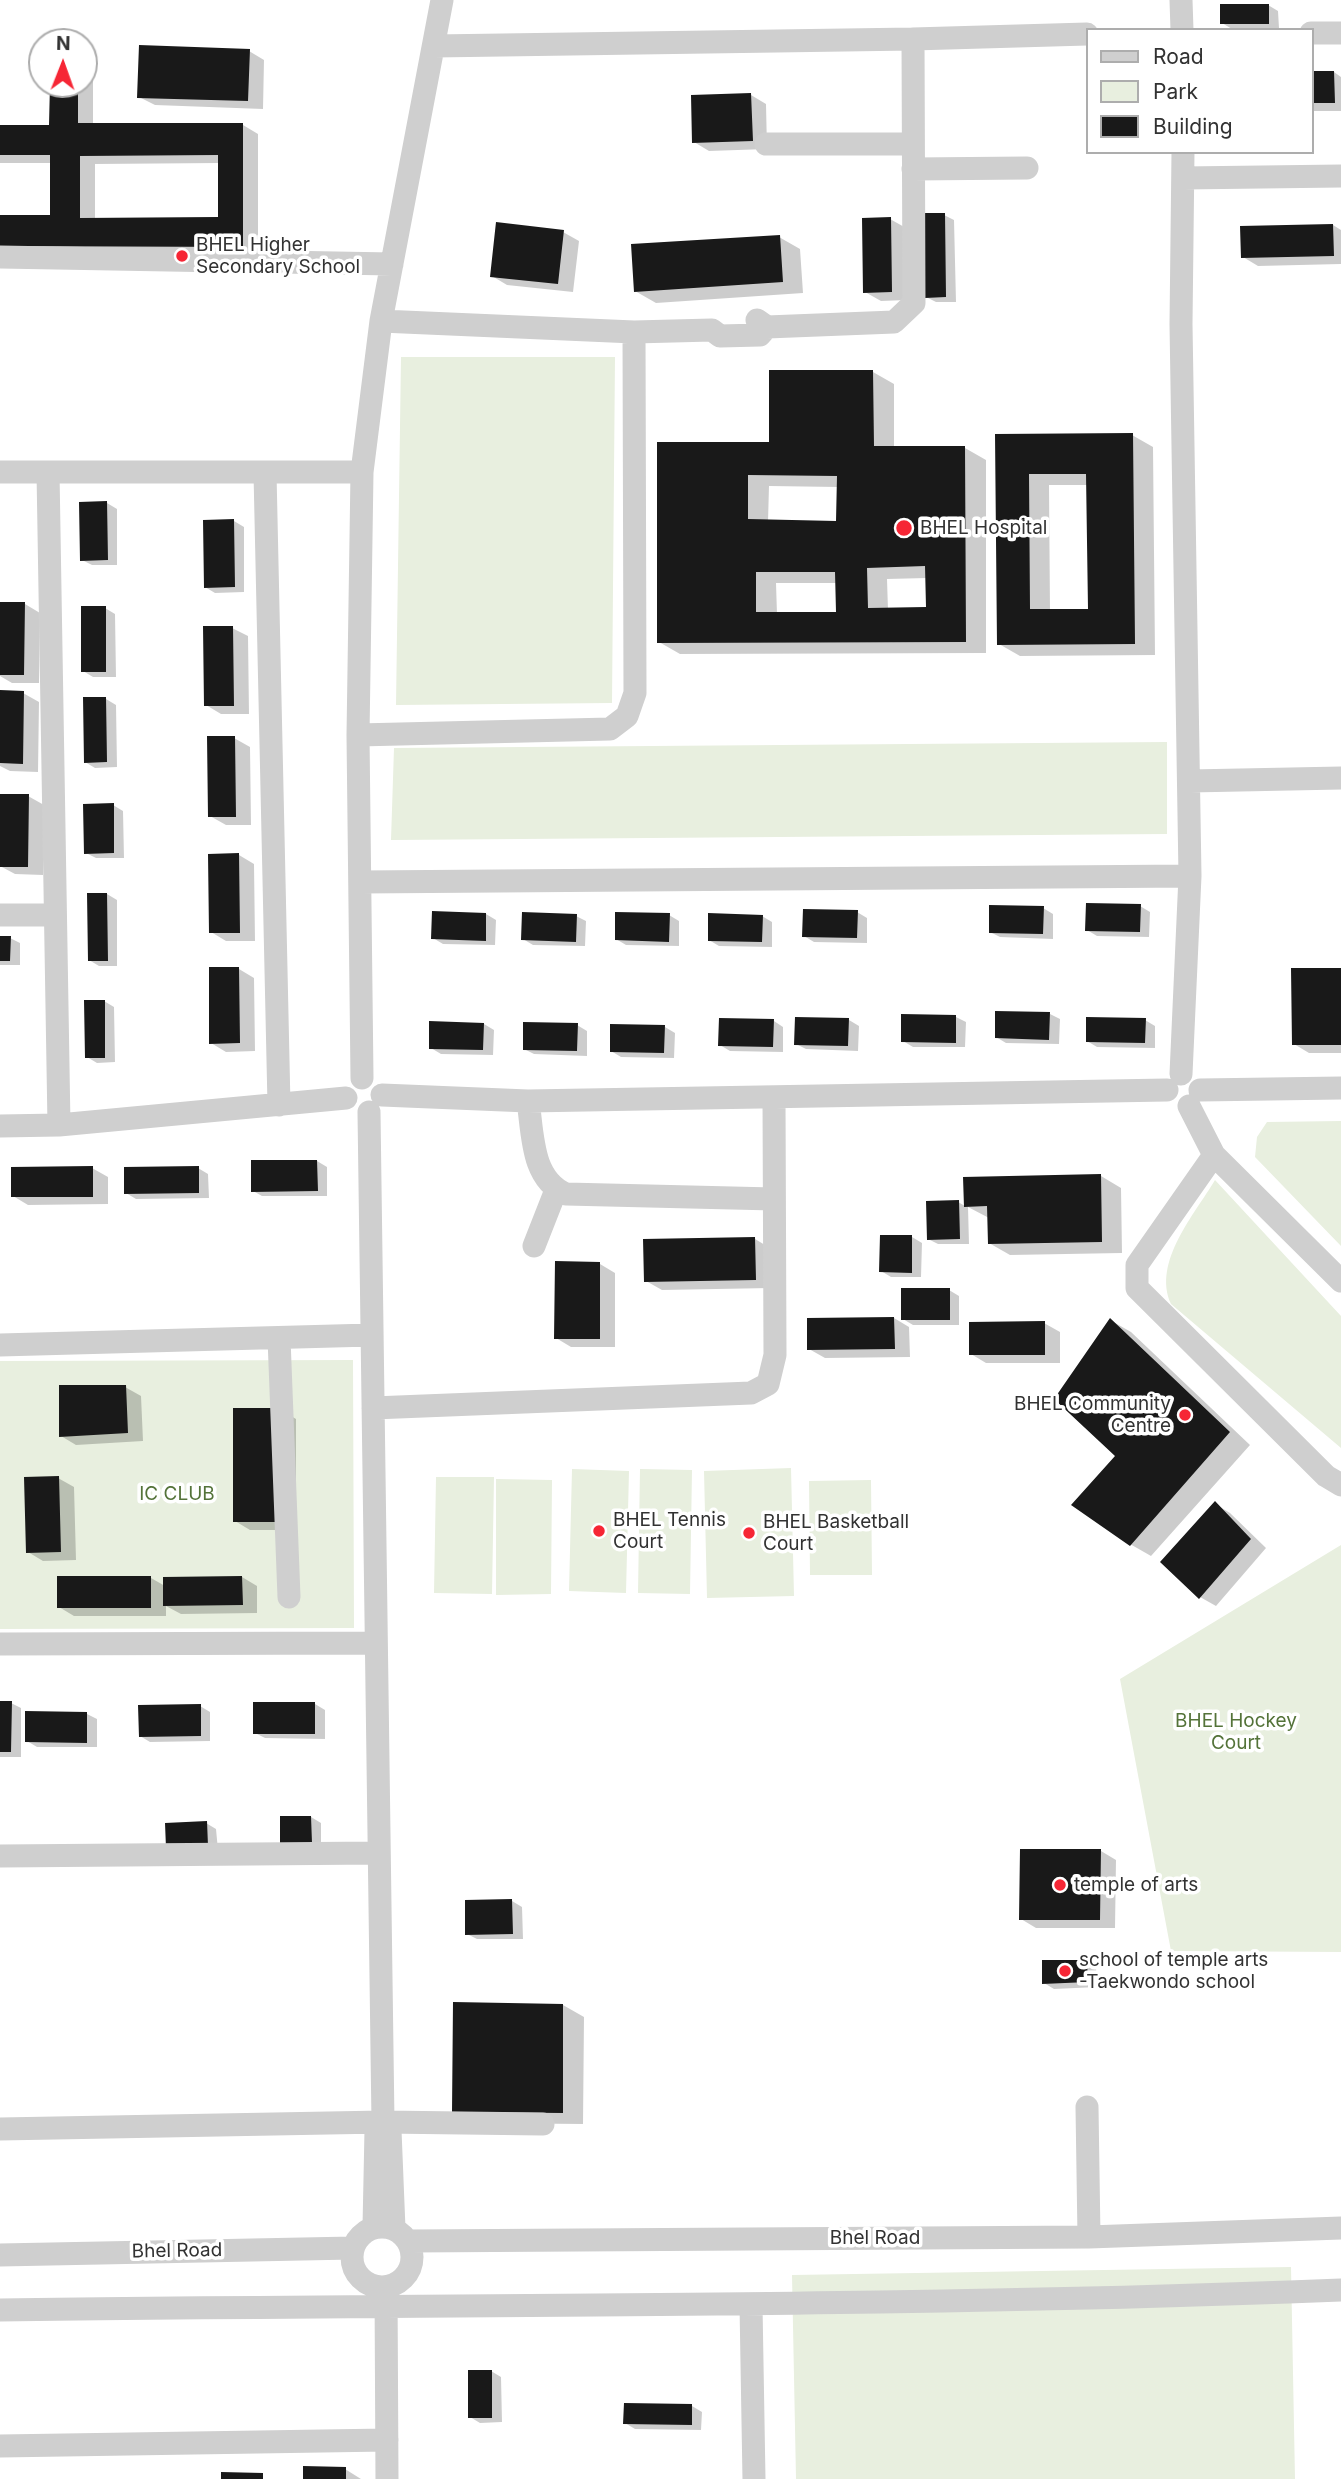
<!DOCTYPE html>
<html>
<head>
<meta charset="utf-8">
<style>
	body { margin:0 }
	#map { position:relative; width:1341px; height:2479px; overflow:hidden; background:#fff; font-family:Inter,sans-serif }
	canvas { display:block }
	.legend { position:absolute; left:1086px; top:28px; width:228px; height:126px; box-sizing:border-box; background:#fff; border:2px solid #adadad; margin:0; padding:9px 12px; list-style:none; font-size:21px; color:#323232 }
	.legend li { display:flex; align-items:center; gap:14px; height:35px }
	.legend b { width:35px; border:2px solid #adadad }
	.north { position:absolute; left:28px; top:28px; width:70px; height:70px; box-sizing:border-box; background:#fff; border:2px solid #adadad; border-radius:50%; rotate:1deg; font-size:19px; font-weight:700; line-height:28px; text-align:center; color:#323232 }
	.north::after { content:''; display:block; margin:auto; width:24px; height:32px; background:#f62635; clip-path:polygon(50% 0,100% 100%,50% 72%,0 100%) }
</style>
</head>
<body>
<div id="map">
<canvas width="1341" height="2479"></canvas>
<ul class="legend">
<li><b style="height:9px;background:#cfcfcf"></b>Road</li>
<li><b style="height:19px;background:#e8efdf"></b>Park</li>
<li><b style="height:19px;background:#191919"></b>Building</li>
</ul>
<div class="north">N</div>
</div>
<script>
const context = document.querySelector('canvas').getContext('2d');
context.lineJoin = 'round';
function paint(path, color) { context.fillStyle = color; context.fill(path, 'evenodd'); }
function strokePath(path, color, width, dash) { context.strokeStyle = color; context.lineWidth = width; context.lineCap = dash ? 'butt' : 'round'; context.setLineDash(dash || []); context.stroke(path); }
function drawText(font, color, halo, rows, align = 'center') {
  context.font = font + ' Inter,sans-serif'; context.lineWidth = 7; context.setLineDash([]); context.textBaseline = 'middle'; context.strokeStyle = halo; context.fillStyle = color; for (const [text, x, y, turn = 0] of rows) {
    context.save(); context.translate(x, y); context.rotate((+turn || 0) * Math.PI / 180); context.textAlign = isNaN(turn) ? turn : align; if (halo) context.strokeText(text, 0, 0); context.fillText(text, 0, 0); context.restore();
  }
}
paint(new Path2D(`
	M401,357h214l-3,346 -216,2z
	M1167,742v92l-776,6 3,-92z
	M1341,1121v125l-86,-89 2,-20 10,-15z
	M1215,1180l126,136v132l-170,-144c-19,-42 24,-90 44,-124z
	M353,1360l1,268 -354,1v-268z
	M791,1468l3,128 -87,2 -3,-127z
	M572,1469l57,2 -3,122 -57,-2z
	M640,1469l52,1 -2,124 -52,-1z
	M436,1477h58l-2,117 -58,-1z
	M496,1479l56,1 -1,114 -55,1z
	M871,1480l1,95h-62l-1,-94z
	M1341,1545v407l-170,-1 -51,-272z
	M1291,2267l4,212h-499l-4,-204z`), '#e8efdf');
paint(new Path2D(`
	M1268,5l10,6 1,17 -47,1 -10,-6z
	M249,51l15,9 -1,49 -108,-4 -16,-8z
	M84,71l9,5v48l150,1 15,9v121l-258,-1v-37h52v-54h-52v-37l51,1v-43h33zM220,163v56h-125v-55z
	M1334,72l7,5v34h-30v-38z
	M751,95l15,9 1,45 -58,2 -15,-9z
	M944,215l10,5 2,82h-20l-10,-5z
	M890,219l16,9 1,72 -26,1 -16,-9z
	M1333,225l8,5v34l-83,2 -15,-9z
	M563,232l16,9 -6,51 -66,-7 -15,-9z
	M779,237l21,12 3,44 -147,10 -21,-12z
	M873,372l21,12v64h71l21,12v193l-306,1 -21,-12 -1,-198 113,-1zM769,486l69,1v36l-70,-1zM927,578l1,30 -40,2 -1,-31zM776,583h61v30l-60,1z
	M1132,435l21,12 2,208 -135,1 -21,-12 -2,-208zM1049,485h39l2,125 -40,1z
	M107,503l10,6v56h-25l-10,-5z
	M234,521l10,6v65l-29,1 -10,-6z
	M0,604h25l15,9 -1,70h-27l-12,-7z
	M105,608l10,6 1,63h-23l-10,-6z
	M232,628l16,8 1,78h-28l-15,-9z
	M0,692l23,1 16,9 -1,70 -28,-1 -10,-5z
	M106,699l10,6 1,62 -22,1 -10,-6z
	M234,738l16,9 1,78h-25l-16,-9z
	M28,796l16,9 -1,70 -28,-1 -15,-8z
	M113,805l10,6 1,47h-28l-10,-5z
	M239,855l15,9 1,77h-29l-15,-9z
	M107,894l10,6v66h-18l-10,-6z
	M1140,906l10,6 -1,25 -52,-1 -10,-6z
	M1043,908l10,6v25l-53,-2 -10,-5z
	M857,912l10,6v25l-53,-1 -10,-6z
	M486,914l10,6 -1,25 -52,-1 -10,-6z
	M669,915l10,6v25l-53,-1 -10,-6z
	M576,916l10,5 -1,25 -52,-1 -10,-6z
	M762,916l10,6v25l-53,-1 -10,-6z
	M0,937l10,1 10,5v22h-20z
	M239,969l15,9 1,73 -29,1 -15,-9z
	M1341,970v83h-32l-15,-9z
	M104,1001l10,6 1,55 -18,1 -10,-6z
	M1050,1014l10,5 -1,25 -53,-1 -10,-6z
	M956,1017l10,5 -1,25h-52l-10,-6z
	M849,1020l10,6 -1,25 -52,-2 -10,-5z
	M1145,1020l10,6v22l-58,-1 -10,-6z
	M774,1021l9,6v25l-53,-1 -10,-6z
	M484,1024l10,6 -1,25 -52,-1 -10,-6z
	M577,1025l10,6v25l-53,-2 -10,-5z
	M665,1027l10,6 -1,25 -53,-1 -10,-6z
	M317,1161l10,6v29h-65l-9,-5z
	M92,1168l16,9v27l-80,1 -15,-9z
	M198,1168l10,6 1,24 -73,1 -10,-6z
	M1101,1176l20,12 1,65 -112,2 -21,-12v-25l-21,-11 1,37h-31l-10,-5 30,-37 7,4z
	M912,1237l10,6 -1,34h-30l-10,-6z
	M755,1239l15,9 1,40 -109,2 -16,-9z
	M600,1264l15,9v74h-44l-15,-9z
	M949,1290l10,6v29h-46l-10,-6z
	M894,1318l15,9 1,30 -85,1 -16,-9z
	M1110,1320l21,12 119,113 -99,111 -21,-12 -13,-88z
	M1044,1323l16,9v31h-74l-15,-9z
	M125,1387l16,9 2,45 -67,4 -15,-9z
	M281,1410l15,9v111h-46l-15,-9z
	M58,1478l16,9 2,73 -33,1 -15,-9z
	M1215,1504l15,9 36,35 -50,58 -16,-9 -38,-35z
	M242,1577l15,9v27l-76,1 -15,-8v10h-92l-15,-9 92,-29 14,8z
	M0,1702l11,1 10,5v49h-21z
	M315,1704l10,6v29l-60,-1 -10,-5z
	M200,1706l10,6v29l-60,1 -10,-6z
	M87,1714l10,5v28h-60l-10,-6z
	M311,1817l10,6v24l-29,1z
	M206,1823l10,6 2,21 -41,2z
	M1101,1851l15,9 -1,68h-79l-15,-9z
	M512,1901l10,6 1,32h-46l-10,-5z
	M1086,1961l10,6 1,20 -43,2 -10,-6z
	M455,2004l108,1 21,12 -1,107 -109,-1z
	M491,2371l10,6 1,45 -22,1 -10,-6z
	M692,2406l10,6 -1,18 -66,-1 -10,-6z
	M345,2469l16,10h-56z`), '#0003');
paint(new Path2D(`
	M1220,4h49v20h-49z
	M139,45l111,4 -2,52 -111,-3z
	M1311,71h23l1,32h-24z
	M50,84h28v39h165v124l-243,-1v-31h50v-60h-50v-30h49zM218,155v62l-138,1v-62z
	M751,93l2,48 -61,2 -1,-48z
	M923,213h22l1,84 -21,1z
	M891,217l1,75 -29,1 -1,-75z
	M496,222l68,8 -6,54 -68,-7z
	M1333,224l1,32 -93,2 -1,-32z
	M780,235l3,47 -149,10 -3,-48z
	M769,370h104l1,76h91l1,196 -309,1v-201h112zM748,475l89,1 -1,45 -88,-2zM925,566l1,41 -58,1 -1,-40zM756,572h79l1,40h-80z
	M1133,433l2,211 -138,1 -2,-211zM1029,474h57l2,135h-58z
	M107,501l1,59 -28,1 -1,-59z
	M234,519l1,68 -31,1 -1,-68z
	M0,602h25l-1,73h-24z
	M81,606h25v66h-25z
	M203,626h30l1,80h-30z
	M0,690l24,1 -1,73 -23,-1z
	M83,697h23l1,65 -23,1z
	M207,736h28l1,81h-28z
	M0,794h29l-1,73h-28z
	M114,803v50l-30,1 -1,-50z
	M239,853l1,80h-31l-1,-79z
	M87,893h20l1,68h-20z
	M1086,903l55,1 -1,28 -55,-1z
	M989,905l55,1 -1,28 -54,-1z
	M803,909l55,1 -1,28 -55,-1z
	M432,911l54,2v28l-55,-2z
	M522,912l55,2 -1,28 -55,-2z
	M615,912l55,1 -1,29 -54,-2z
	M708,913l55,2 -1,27 -54,-1z
	M0,936h11l-1,25h-10z
	M209,967h30l1,76 -31,1z
	M1291,968h50v77h-49z
	M84,1000h21v58h-20z
	M995,1011l55,1 -1,28 -54,-2z
	M901,1014l55,1v28l-55,-1z
	M795,1017l54,1 -1,28 -54,-1z
	M1086,1017l60,1 -1,25 -59,-1z
	M719,1018l55,1 -1,28 -55,-1z
	M429,1021l55,2 -1,27 -54,-1z
	M523,1022l55,1 -1,28 -54,-1z
	M610,1024l55,1 -1,28 -54,-1z
	M251,1160h66l1,31 -67,1z
	M93,1166v31h-82v-30z
	M199,1166v27l-75,1v-27z
	M1101,1174l1,68 -114,2 -1,-38 -23,1 -1,-30z
	M959,1200l1,39 -33,1 -1,-39z
	M880,1235h32v38l-33,-1z
	M755,1237l1,43 -112,2 -1,-43z
	M555,1261l45,1v77h-46z
	M901,1288h49v32h-49z
	M894,1317l1,32 -88,1v-32z
	M1110,1318l120,114 -100,114 -59,-41 44,-49 -61,-57z
	M1045,1321v34h-76v-33z
	M59,1385h67l2,48 -69,4z
	M233,1408h48v114h-48z
	M59,1476l2,76 -35,1 -2,-76z
	M1215,1501l36,38 -52,60 -39,-37z
	M57,1576h94v32h-94z
	M242,1576l1,29 -80,1v-29z
	M0,1701h12l-1,51h-11z
	M253,1702h62v32h-62z
	M201,1704v32l-62,1 -1,-32z
	M25,1711l62,1v31l-62,-1z
	M280,1816h31l1,27h-32z
	M207,1821l1,25 -42,2 -1,-25z
	M1020,1849h81l-1,71h-81z
	M512,1899l1,35 -48,1v-35z
	M1042,1960h45l1,22 -46,2z
	M453,2002l110,2v109l-111,-1z
	M468,2370h24v48h-24z
	M624,2403l68,1v21l-69,-1z
	M303,2466l43,1v12h-43z
	M221,2472l42,1v6h-42z`), '#191919');
strokePath(new Path2D(`
	M1181,0l1,30
	M1311,33h30
	M434,46l479,-7
	M766,144h147
	M913,169l114,-1
	M1183,178l158,-2
	M0,257l392,7
	M757,320l10,7 127,-5 20,-19 -1,-264 174,-5
	M381,321l253,11
	M0,472h362
	M48,472l11,653
	M265,473l14,632
	M358,735l252,-6 17,-13 8,-23 -1,-361 78,-2 8,6 40,-1 7,-8
	M1190,781l151,-3
	M360,882l830,-6
	M0,915h55
	M1181,1074l9,-198 -9,-552 2,-172
	M362,1078l-4,-343 4,-263 19,-151 61,-321
	M1200,1090l141,-2
	M382,1095l146,6 639,-11
	M528,1101c5,33 3,78 38,93l208,5
	M1189,1106l25,49 127,126
	M369,1112l14,1010 7,8 4,99
	M0,1126l59,-1 287,-27
	M1214,1155l-77,110v23l189,188 15,9
	M534,1246l22,-56
	M279,1338l10,259
	M0,1345l371,-10
	M373,1408l378,-15 17,-9 7,-29 -1,-256
	M0,1644l374,-1
	M0,1856l378,-3
	M1087,2107l2,130
	M0,2129l383,-7 160,2
	M352 2257a30 30 0 1 1 60 0a30 30 0 1 1-60 0Z
	M374,2227l2,-97
	M409,2241l680,-4 252,-9
	M0,2255l353,-7
	M386,2287l1,192
	M751,2305l3,174
	M0,2310c447,-6 894,-2 1341,-20
	M0,2446l387,-6`), '#cfcfcf', 23);
for (const [x, y, r, color] of [
	[182,256,7,"#f62635"],
	[904,528,9,"#f62635"],
	[1185,1415,7,"#f62635"],
	[599,1531,7,"#f62635"],
	[749,1533,7,"#f62635"],
	[1060,1885,7,"#f62635"],
	[1065,1971,7,"#f62635"]
]) { const dot = new Path2D(); dot.arc(x, y, r, 0, 2 * Math.PI); context.fillStyle = color; context.fill(dot); strokePath(dot, '#fff', 2.5); }
drawText('19px', '#323232', '#fff', [
	["BHEL Higher",196,245],
	["Secondary School",196,267],
	["BHEL Hospital",920,528],
	["BHEL Community",1171,1404,"right"],
	["Centre",1171,1426,"right"],
	["BHEL Tennis",613,1520],
	["Court",613,1542],
	["BHEL Basketball",763,1522],
	["Court",763,1544],
	["temple of arts",1074,1885],
	["school of temple arts",1079,1960],
	["-Taekwondo school",1079,1982]
], 'left');
drawText('19px', '#547339', '#fff', [
	["IC CLUB",177,1494],
	["BHEL Hockey",1236,1721],
	["Court",1236,1743]
]);
drawText('19px', '#323232', '#fff', [
	["Bhel Road",875,2238],
	["Bhel Road",177,2251,-1]
]);
</script>
</body>
</html>
